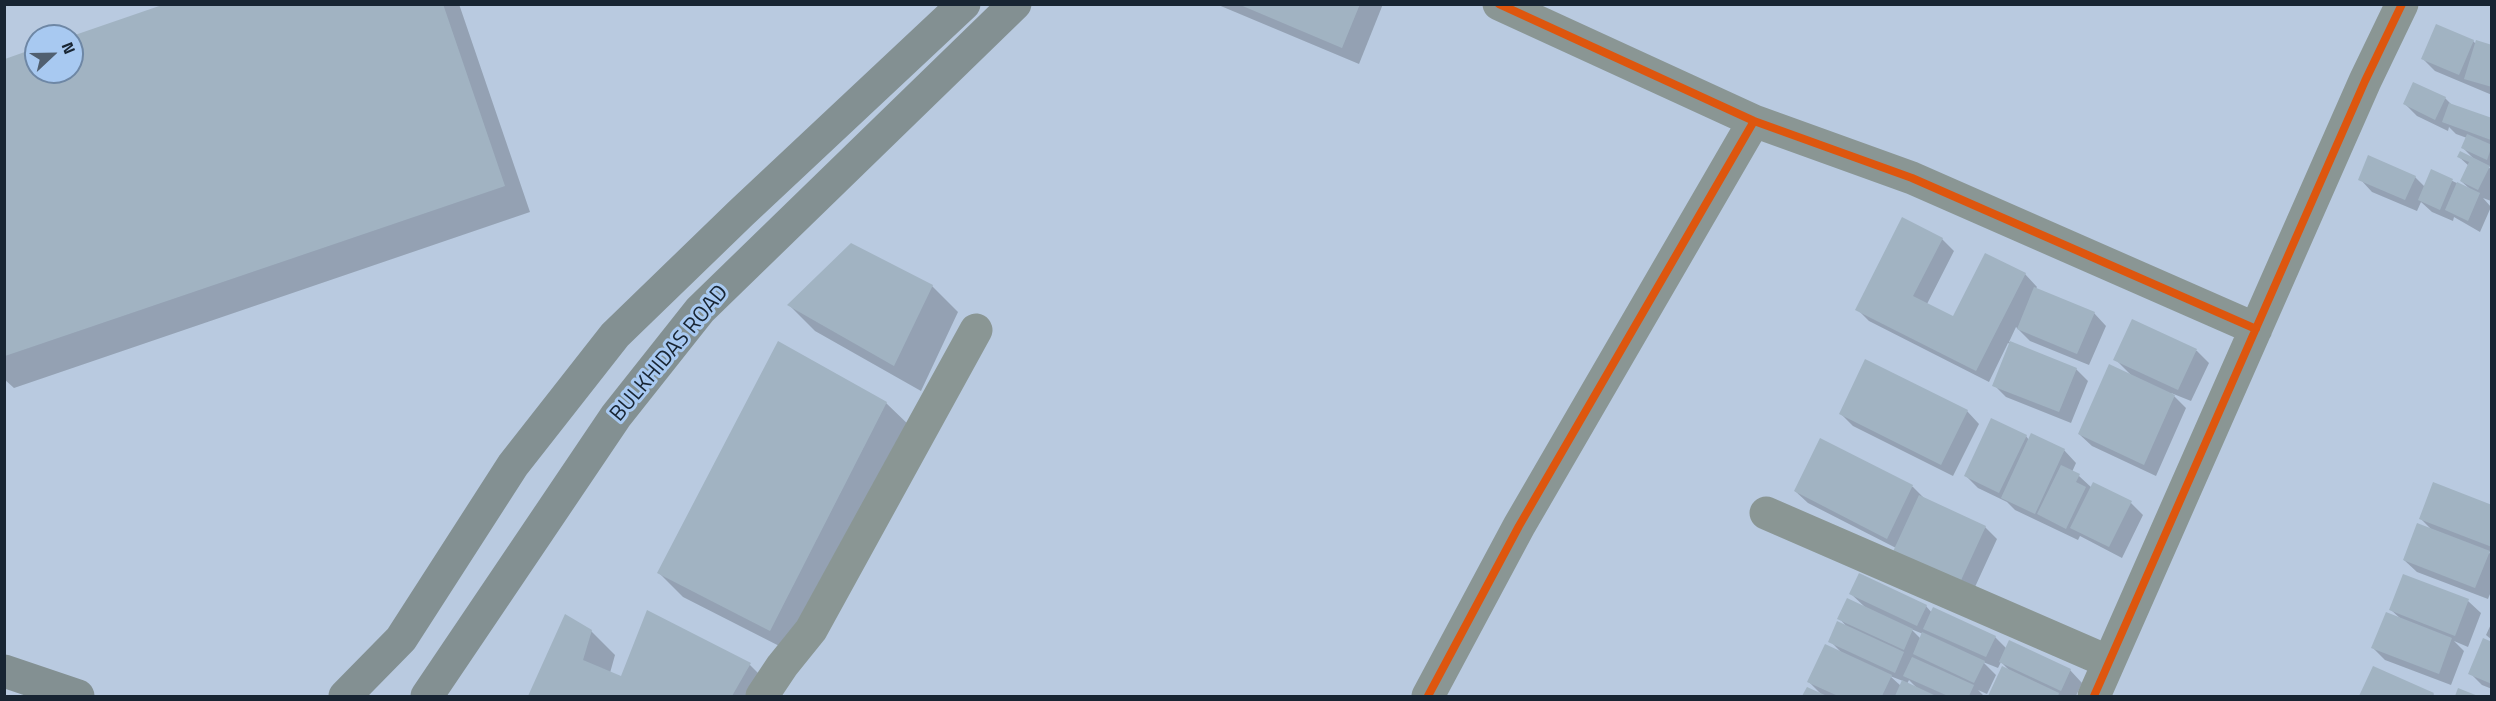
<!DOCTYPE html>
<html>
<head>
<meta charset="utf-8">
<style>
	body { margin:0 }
	#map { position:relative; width:2496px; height:701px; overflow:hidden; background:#b9cae0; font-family:"Titillium Web",sans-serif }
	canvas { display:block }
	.frame { position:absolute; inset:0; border:6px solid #182533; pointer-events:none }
	.north { position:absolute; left:24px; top:24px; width:60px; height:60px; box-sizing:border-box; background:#a8c9f1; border:2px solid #6e87a5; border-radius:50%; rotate:68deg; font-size:16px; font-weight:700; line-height:24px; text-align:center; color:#182533 }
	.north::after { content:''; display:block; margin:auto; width:21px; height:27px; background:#505f70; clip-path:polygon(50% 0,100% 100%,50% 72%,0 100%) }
</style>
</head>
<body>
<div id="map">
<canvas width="2496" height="701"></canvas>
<div class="frame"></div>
<div class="north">N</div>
</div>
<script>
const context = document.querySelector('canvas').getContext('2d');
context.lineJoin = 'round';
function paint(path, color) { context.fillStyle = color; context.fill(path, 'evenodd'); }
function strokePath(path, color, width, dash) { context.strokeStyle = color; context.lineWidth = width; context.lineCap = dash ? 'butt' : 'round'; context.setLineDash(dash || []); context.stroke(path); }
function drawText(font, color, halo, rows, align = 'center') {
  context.font = font + ' "Titillium Web",sans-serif'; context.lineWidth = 6; context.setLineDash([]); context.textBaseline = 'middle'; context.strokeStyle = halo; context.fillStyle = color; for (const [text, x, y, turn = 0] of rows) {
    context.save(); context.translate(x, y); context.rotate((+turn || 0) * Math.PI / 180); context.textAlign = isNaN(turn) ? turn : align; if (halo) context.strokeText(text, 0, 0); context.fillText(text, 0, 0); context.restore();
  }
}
paint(new Path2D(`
	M170,4h289l71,208 -516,176 -10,-9v-318l32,-11v22h36v-34z
	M1216,4h167l-24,60z
	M2473,41l3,3 16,2v49l-57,-24 -12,-12z
	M2445,98l7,7 40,15v47l-5,-1 5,4v30l-1,1 -8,-3 8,9 -11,25 -26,-15 -1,4 -21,-9 -11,-10 -4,9 -45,-19 -12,-13 55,-2 10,10 7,-16 39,19 -10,-9 8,-15 -10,-9 15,2 -11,-11 4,-10 -11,-4 -7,-7 -1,4 -31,-15 -12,-12z
	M1942,239l12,12 -27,53 27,14 71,-44 12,13 -2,3 59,23 12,13 -17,39 -59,-24 -14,-14 -7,15 67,27 12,12 -17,42 -65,-26 -12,-12 16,-41 -2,-1 -19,39 -120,-61 -12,-12z
	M932,286l26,26 -37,79 -106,-60 -26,-26z
	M2133,321l64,30 12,12 -18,38 -20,-8 15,15 -30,68 -64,-30 -13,-12 53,-58 -17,-17z
	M886,403l25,24 -116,227 -112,-57 -25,-25z
	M1967,411l12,13 -26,52 -100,-50 -12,-12z
	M2026,436l3,4 35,10 12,13 -4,9 7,4 13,12 39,15 12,12 -21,43 -42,-22 -2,4 -63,-30 -8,-8 -29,-14 -13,-13z
	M1821,440l92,47 12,12 60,28 12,12 -28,61 -73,-52 -88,-45 -13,-12z
	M2492,506v47l-4,-1 4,3v34l-4,10 -71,-27 -13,-12 29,-29 -12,-12z
	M2404,576l64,25 13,12 -13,34 -14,-6 10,10 -13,34 -66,-25 -12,-12 28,-29 -10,-9z
	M1851,594l75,12 6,7 63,24 12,12 63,21 12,13 -6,13h-86l13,-28 8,4 -10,-10 -3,6 -15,-6 13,13 -9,19 -9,-4 6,6h-180l3,-7 16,7 -14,-14 33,-29 -12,-12 17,-14 -8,-9 26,-11zM1911,629l12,5 -2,5zM1890,676l13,5 -2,5zM1909,680l9,9 -11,-5z
	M565,616l26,15 24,24 -5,18 12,5 128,-13 24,24 -4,7h-241z
	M2492,622v18l-6,-5z
	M2492,644v45l-10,-4 -12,-12z
	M2373,668l60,26 2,2h-74z`), '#0003');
paint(new Path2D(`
	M165,4h278l62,182 -500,170v-297l31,-11v24h36v-36z
	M1238,4h122l-18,44z
	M2436,24l38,16 -15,35 -38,-16z
	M2476,40l16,5v42l-28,-8z
	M2413,82l33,15 -11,23 -32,-16z
	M2449,103l43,15 -1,22 -49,-18z
	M2467,134l25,11 -5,15 -26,-12z
	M2460,151l30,15 -12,24 -18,-9 9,-19 -12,-5z
	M2368,155l48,21 -11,24 -47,-20z
	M2431,169l22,10 -13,31 -22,-10z
	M2457,182l23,11 -12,28 -23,-11z
	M1902,217l41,21 -30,58 40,20 32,-63 41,20 -50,98 -121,-61z
	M851,243l82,42 -39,81 -107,-61z
	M2034,287l61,25 -18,42 -60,-25z
	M2132,319l65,30 -19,41 -65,-30z
	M778,341l109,61 -117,229 -113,-58z
	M2010,341l67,27 -18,44 -67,-26z
	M1865,359l103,51 -27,55 -102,-51z
	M2109,364l66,31 -31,70 -66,-31z
	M1991,418l36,17 -28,58 -35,-17z
	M2031,433l34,16 -30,65 -34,-16z
	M1820,438l93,47 -26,54 -93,-48z
	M2061,465l19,9 -4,8 10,5 -20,42 -29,-15z
	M2093,482l39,19 -23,46 -39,-19z
	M2433,482l59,23v42l-73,-28z
	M1919,495l67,31 -29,63 -67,-31z
	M2417,523l73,28 -15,37 -72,-28z
	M1859,573l68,32 -10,21 -68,-32z
	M2403,574l66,25 -14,37 -66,-26z
	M1847,598l66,31 -9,21 -67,-31z
	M1933,607l63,29 -10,21 -63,-28z
	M647,610l104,53 -19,33h-204l37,-82 27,16 -9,30 38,16z
	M2386,612l66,26 -13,36 -68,-26z
	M1837,621l67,31 -9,21 -67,-31z
	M1922,632l63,29 -11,22 -61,-29z
	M2483,638l9,4v42l-24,-10z
	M2009,640l62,29 -10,22 -62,-29z
	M1825,644l67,31 -10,21h-44l-31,-14z
	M1912,657l62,28 -5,11h-21l-45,-20z
	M2002,666l57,27 -1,3h-70z
	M2373,666l61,27 -2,3h-73z
	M1902,680l34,16h-41z
	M1807,687l20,9h-25z
	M2458,688l20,8h-23z`), '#a1b3c2');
strokePath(new Path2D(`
	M1499,4l255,117 158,57 344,151
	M1766,513l343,149
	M762,696l20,-30 29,-36 165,-300
	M1428,696l91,-170 235,-405
	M2094,696l271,-615 37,-77`), '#8a9694', 33);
strokePath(new Path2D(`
	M4,671l74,25
	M345,696l56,-57 112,-174 102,-130 126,-122 223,-209
	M427,696l189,-280 84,-106 315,-306`), '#839092', 33);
strokePath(new Path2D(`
	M1499,4l255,117 158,57 344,151
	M1428,696l91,-170 235,-405
	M2094,696l271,-615 37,-77`), '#de560e', 8);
drawText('22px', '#182533', '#a8c9f1', [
	["BULKHIDAS ROAD",670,354,-50]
]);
</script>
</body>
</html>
